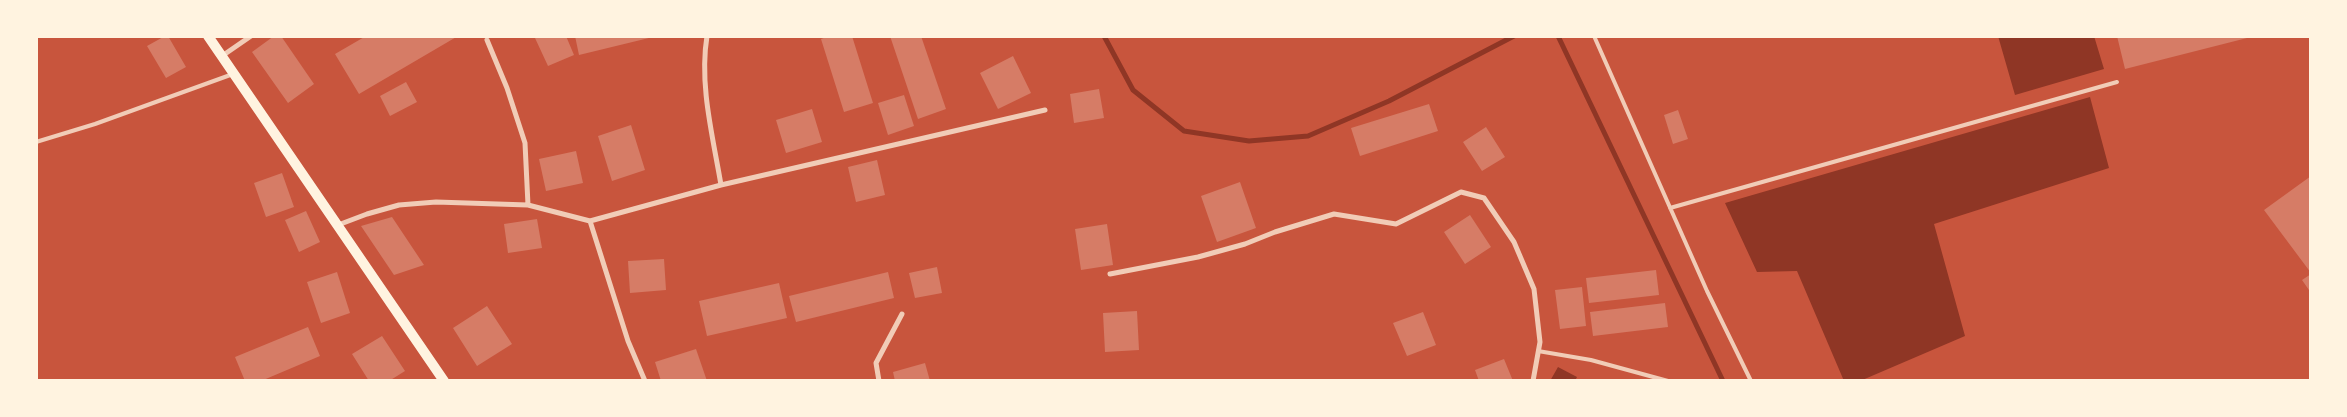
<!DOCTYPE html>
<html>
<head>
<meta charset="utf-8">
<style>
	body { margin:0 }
	#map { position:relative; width:2347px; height:417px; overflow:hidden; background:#c8553d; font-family:"Asap Condensed",sans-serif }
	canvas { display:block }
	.frame { position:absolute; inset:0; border:38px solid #fff3e0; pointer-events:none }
</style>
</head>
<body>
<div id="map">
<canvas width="2347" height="417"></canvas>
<div class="frame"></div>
</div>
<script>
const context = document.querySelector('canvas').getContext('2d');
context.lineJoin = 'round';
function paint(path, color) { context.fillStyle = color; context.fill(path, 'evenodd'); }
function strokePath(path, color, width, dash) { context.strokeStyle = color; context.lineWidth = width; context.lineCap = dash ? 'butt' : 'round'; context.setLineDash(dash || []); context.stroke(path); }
paint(new Path2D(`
	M1998,36h96l10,33 -89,26z
	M2090,97l19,71 -175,56 31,112 -105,45h-16l-47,-110 -40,1 -32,-69z
	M1558,367l19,10 -2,4h-25z`), '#8f3625');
strokePath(new Path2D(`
	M1104,36l29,54 51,41 65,10 59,-5 81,-35 125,-65
	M1558,36l165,345`), '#8f3625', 5);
paint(new Path2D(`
	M165,36h3l18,31 -20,11 -19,-32z
	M274,36h7l33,48 -26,19 -36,-51z
	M366,36h92l-99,58 -24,-40z
	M539,36h27l8,19 -26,11 -13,-28z
	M575,36h78v1l-74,18z
	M829,36h23l21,67 -29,9 -23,-73z
	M890,36h31l25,73 -28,10z
	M2117,36h134v1l-126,32z
	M1013,56l18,37 -33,16 -18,-36z
	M406,82l11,20 -27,14 -10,-20z
	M1099,89l5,29 -30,5 -4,-29z
	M904,95l10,31 -26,9 -10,-32z
	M1429,104l9,27 -78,25 -9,-28z
	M812,109l10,33 -36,11 -10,-33z
	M1678,110l10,29 -15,5 -9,-29z
	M631,125l14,45 -33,11 -14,-45z
	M1486,127l19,30 -23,14 -19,-29z
	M576,151l7,32 -37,8 -7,-32z
	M877,160l8,35 -29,7 -8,-35z
	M282,173l12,34 -28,10 -12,-34z
	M2311,176v97l-47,-63z
	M1240,182l16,46 -39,14 -16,-46z
	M306,211l14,31 -21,10 -14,-32z
	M1470,215l21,32 -26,17 -21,-32z
	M392,217l32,48 -30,10 -33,-49z
	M537,219l5,29 -34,5 -4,-29z
	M1107,224l6,41 -32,5 -6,-41z
	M664,259l2,31 -36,3 -2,-32z
	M937,267l5,26 -27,5 -6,-25z
	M1656,270l3,25 -70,8 -3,-25z
	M337,272l13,41 -29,10 -14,-41z
	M888,272l6,26 -98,24 -7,-26z
	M2311,274v19l-9,-13z
	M779,283l8,35 -80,18 -8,-35z
	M1582,287l4,39 -26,3 -5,-39z
	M1665,303l3,24 -75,9 -3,-24z
	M487,306l25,38 -35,22 -24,-38z
	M1137,311l2,39 -34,2 -2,-39z
	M1423,312l13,33 -29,11 -14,-33z
	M308,327l12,29 -59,25h-16l-10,-24z
	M382,336l23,35 -16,10h-20l-17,-27z
	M696,349l11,32h-46l-6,-19z
	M1504,359l9,22h-34l-4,-11z
	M925,363l5,18h-35l-2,-9z`), '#d67c66');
strokePath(new Path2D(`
	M1594,36l113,255 44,90
	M36,142l59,-18 138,-50
	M1670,208l447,-126
	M1538,351l53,9 77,21`), '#f1ccb7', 4);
strokePath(new Path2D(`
	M707,36c-8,49 6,101 14,149
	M487,40l20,48 18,55 3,62
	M222,56l29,-20
	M590,221l38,120 17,40
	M338,225l29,-11 32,-9 37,-3 92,3 62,16 131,-36 324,-75
	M1110,274l88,-17 47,-13 30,-12 59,-18 62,10 65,-32 23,6 30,44 20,47 6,53 -7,39
	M879,381l-3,-18 26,-49`), '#f1ccb7', 5);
strokePath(new Path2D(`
	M208,36l236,345`), '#fff3e0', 10);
</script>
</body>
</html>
